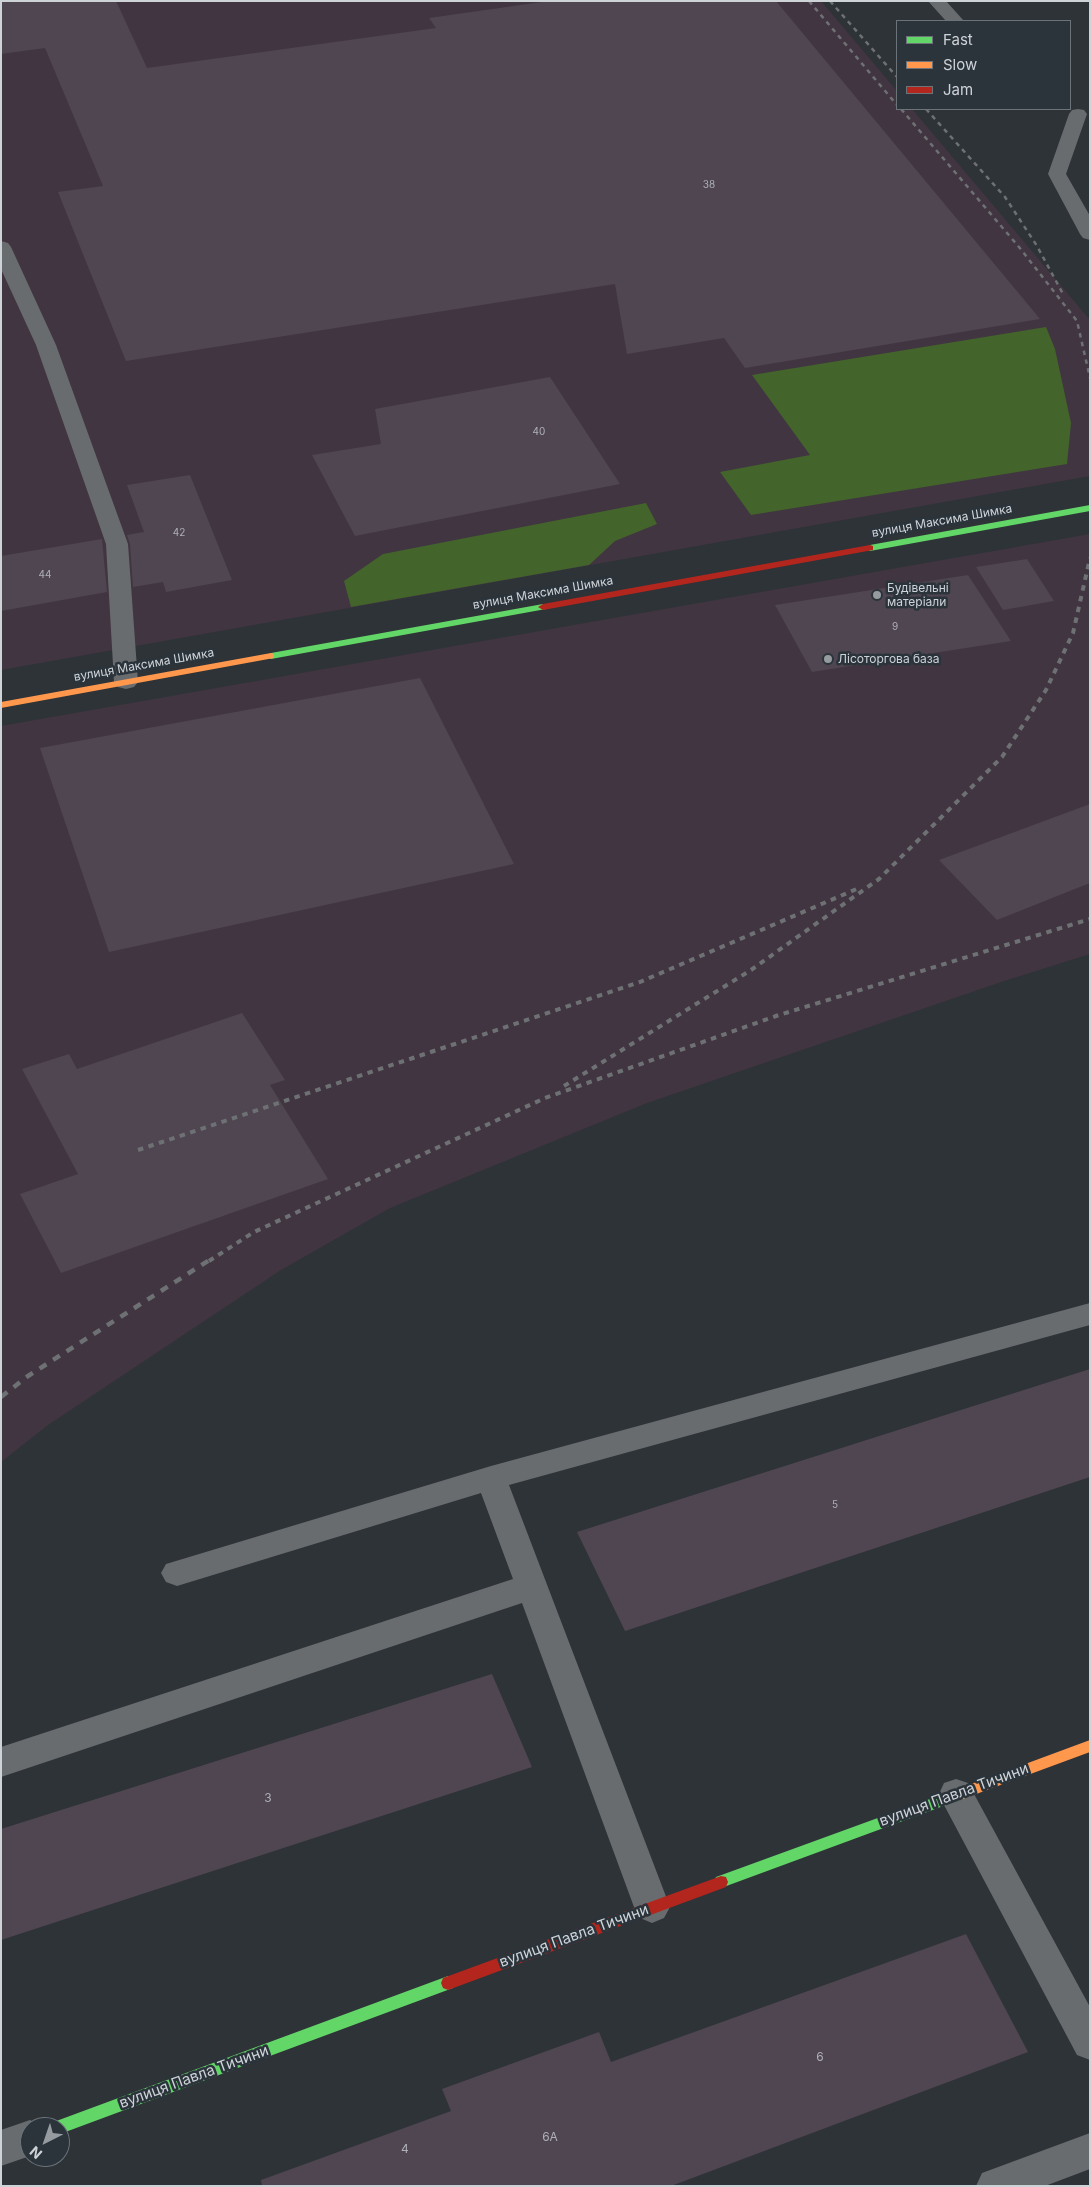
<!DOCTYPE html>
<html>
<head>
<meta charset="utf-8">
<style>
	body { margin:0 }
	#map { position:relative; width:1091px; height:2187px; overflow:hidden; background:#2e3338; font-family:Inter,sans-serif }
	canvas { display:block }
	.frame { position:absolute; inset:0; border:2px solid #ced3d8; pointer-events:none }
	.legend { position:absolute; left:896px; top:20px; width:175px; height:90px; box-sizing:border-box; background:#2b343b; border:1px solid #6c747a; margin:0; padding:6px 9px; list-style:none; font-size:15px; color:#ced3d8 }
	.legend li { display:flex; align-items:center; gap:10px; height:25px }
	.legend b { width:25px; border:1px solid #6c747a }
	.north { position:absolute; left:20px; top:2117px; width:50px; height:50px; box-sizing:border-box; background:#2b343b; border:1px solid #6c747a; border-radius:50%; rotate:221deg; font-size:14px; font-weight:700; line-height:20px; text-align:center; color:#ced3d8 }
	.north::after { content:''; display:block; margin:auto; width:18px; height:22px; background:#969ba0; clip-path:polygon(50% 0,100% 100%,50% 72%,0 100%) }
</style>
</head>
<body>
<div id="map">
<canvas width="1091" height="2187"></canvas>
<div class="frame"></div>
<ul class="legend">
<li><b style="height:6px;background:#63d668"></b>Fast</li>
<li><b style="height:6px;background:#ff974d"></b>Slow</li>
<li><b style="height:6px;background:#b3261e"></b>Jam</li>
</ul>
<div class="north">N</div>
</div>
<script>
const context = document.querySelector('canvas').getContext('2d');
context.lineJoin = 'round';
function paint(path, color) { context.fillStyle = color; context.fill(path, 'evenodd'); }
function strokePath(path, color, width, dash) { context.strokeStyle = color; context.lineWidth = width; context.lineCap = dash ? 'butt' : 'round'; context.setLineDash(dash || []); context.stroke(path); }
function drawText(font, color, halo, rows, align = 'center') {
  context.font = font + ' Inter,sans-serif'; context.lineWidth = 5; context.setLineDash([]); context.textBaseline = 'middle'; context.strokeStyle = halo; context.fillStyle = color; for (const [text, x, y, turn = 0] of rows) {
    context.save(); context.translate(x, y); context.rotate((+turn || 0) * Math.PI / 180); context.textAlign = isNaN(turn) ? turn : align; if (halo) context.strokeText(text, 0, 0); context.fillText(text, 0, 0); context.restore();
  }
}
paint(new Path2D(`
	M1,1h820l76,90v18h15l178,211v156l-1089,194z
	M1090,534v420l-86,27 -357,122 -257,105 -109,62 -233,155 -47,37v-736z`), '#413541');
paint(new Path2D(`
	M1046,327l9,22 16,74 -4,41 -316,51 -31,-43 90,-17 -58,-80z
	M646,503l11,21 -42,17 -26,24 -238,42 -7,-26 39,-27z`), '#43642b');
paint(new Path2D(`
	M1,1h115l31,67 289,-40 -7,-10 120,-17h227l264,318 -295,49 -21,-30 -97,16 -12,-70 -489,77 -68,-169 45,-6 -58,-138 -44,6z
	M550,377l70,107 -265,52 -43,-81 69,-11 -6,-35z
	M190,475l42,105 -66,12 -3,-10 -30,5 -3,-43 -3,-9 17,-3 -17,-47z
	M102,539l5,53 -106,19v-55z
	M1027,559l27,42 -51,9 -27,-43z
	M968,575l43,66 -199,31 -37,-67z
	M420,678l94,186 -405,88 -69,-204z
	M1090,804v79l-93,37 -58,-60z
	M242,1013l43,67 -15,5 58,94 -267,94 -41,-79 58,-20 -56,-105 47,-15 8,15z
	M1090,1369v108l-465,154 -48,-99z
	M492,1674l40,93 -531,173v-111z
	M966,1934l62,118 -357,134h-409l-1,-6 190,-69 -9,-22 157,-57 12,30z`), '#4f4651');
paint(new Path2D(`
	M928,1h18l18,20h-18z
	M1078,109l6,1 3,4 -21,60 24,42v24l-7,-2 -3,-4 -32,-60 21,-60 3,-4z
	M1,241l7,2 3,4 45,98 72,199 10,138 -4,5 -8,2 -8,-2 -4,-5 -8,-138 -70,-199 -35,-76z
	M1090,1303v22l-581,160 161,422 -6,11 -12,5 -12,-5 -6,-11 -112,-304 -521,174v-30l512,-168 -32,-86 -304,93 -11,-4 -5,-9 5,-9 325,-98z
	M956,1779l12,4 122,224v53l-13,-5 -133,-250 -5,-11 5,-11z
	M1090,2133v36l-45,17h-69l6,-13z`), '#696c6f');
paint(new Path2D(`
	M30,2120l14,7h-14v29l-29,10v-36z`), '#696c6f');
paint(new Path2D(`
	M1090,505v6l-220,40 -5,-3 5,-3z
	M543,604l5,3 -2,2 -275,50 -5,-3 5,-3z
	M960,1788l5,2 2,4 -2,4 -244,90 -5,-1 -2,-5 2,-5z
	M448,1976l5,2 2,5 -2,5 -393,146v-7h-9l3,-5 5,-2z`), '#63d668');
paint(new Path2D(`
	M271,653l3,1v4l-273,50v-6z
	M1090,1740v12l-130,48 -5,-2 -2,-4 2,-4z`), '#ff974d');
paint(new Path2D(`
	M870,545l3,1v4l-330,60 -5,-3 5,-3z
	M721,1876l5,1 2,5 -2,5 -278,103 -5,-2 -2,-5 2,-5z`), '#b3261e');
strokePath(new Path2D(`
	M809,1l88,104
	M830,1l67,76
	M901,109l118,138 58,74 13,57
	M926,109l79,88 32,49 26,48`), '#6e7174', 2.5, [4.5, 4.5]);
strokePath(new Path2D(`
	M564,1086l187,-116 128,-91 123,-122 44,-67 27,-57 17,-75
	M138,1150l502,-168 219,-94
	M209,1261l45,-29 291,-134 231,-82 314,-97`), '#6e7174', 4, [5.5, 5.5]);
strokePath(new Path2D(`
	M1,1397l27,-21 183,-117`), '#6e7174', 4.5, [8, 8]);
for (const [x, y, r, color] of [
	[877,595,5,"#969ba0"],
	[828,659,5,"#969ba0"]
]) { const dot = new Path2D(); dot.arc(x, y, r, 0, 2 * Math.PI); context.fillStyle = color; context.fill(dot); strokePath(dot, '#2b343b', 2); }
drawText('10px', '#aeb0b6', null, [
	["38",709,185],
	["40",539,432],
	["42",179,533],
	["44",45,575],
	["9",895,627],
	["5",835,1505]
]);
drawText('12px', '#ced3d8', '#2b343b', [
	["вулиця Максима Шимка",942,521,-10],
	["вулиця Максима Шимка",543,593,-10],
	["вулиця Максима Шимка",144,665,-10]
]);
drawText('12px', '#ced3d8', '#2b343b', [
	["Будівельні",887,588],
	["матеріали",887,602],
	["Лісоторгова база",838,659]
], 'left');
drawText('12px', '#aeb0b6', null, [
	["3",268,1798],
	["6",820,2057],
	["6А",550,2137],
	["4",405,2149]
]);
drawText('15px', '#ced3d8', '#2b343b', [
	["вулиця Павла Тичини",954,1795,-20],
	["вулиця Павла Тичини",574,1936,-20],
	["вулиця Павла Тичини",194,2077,-20]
]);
</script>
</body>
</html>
